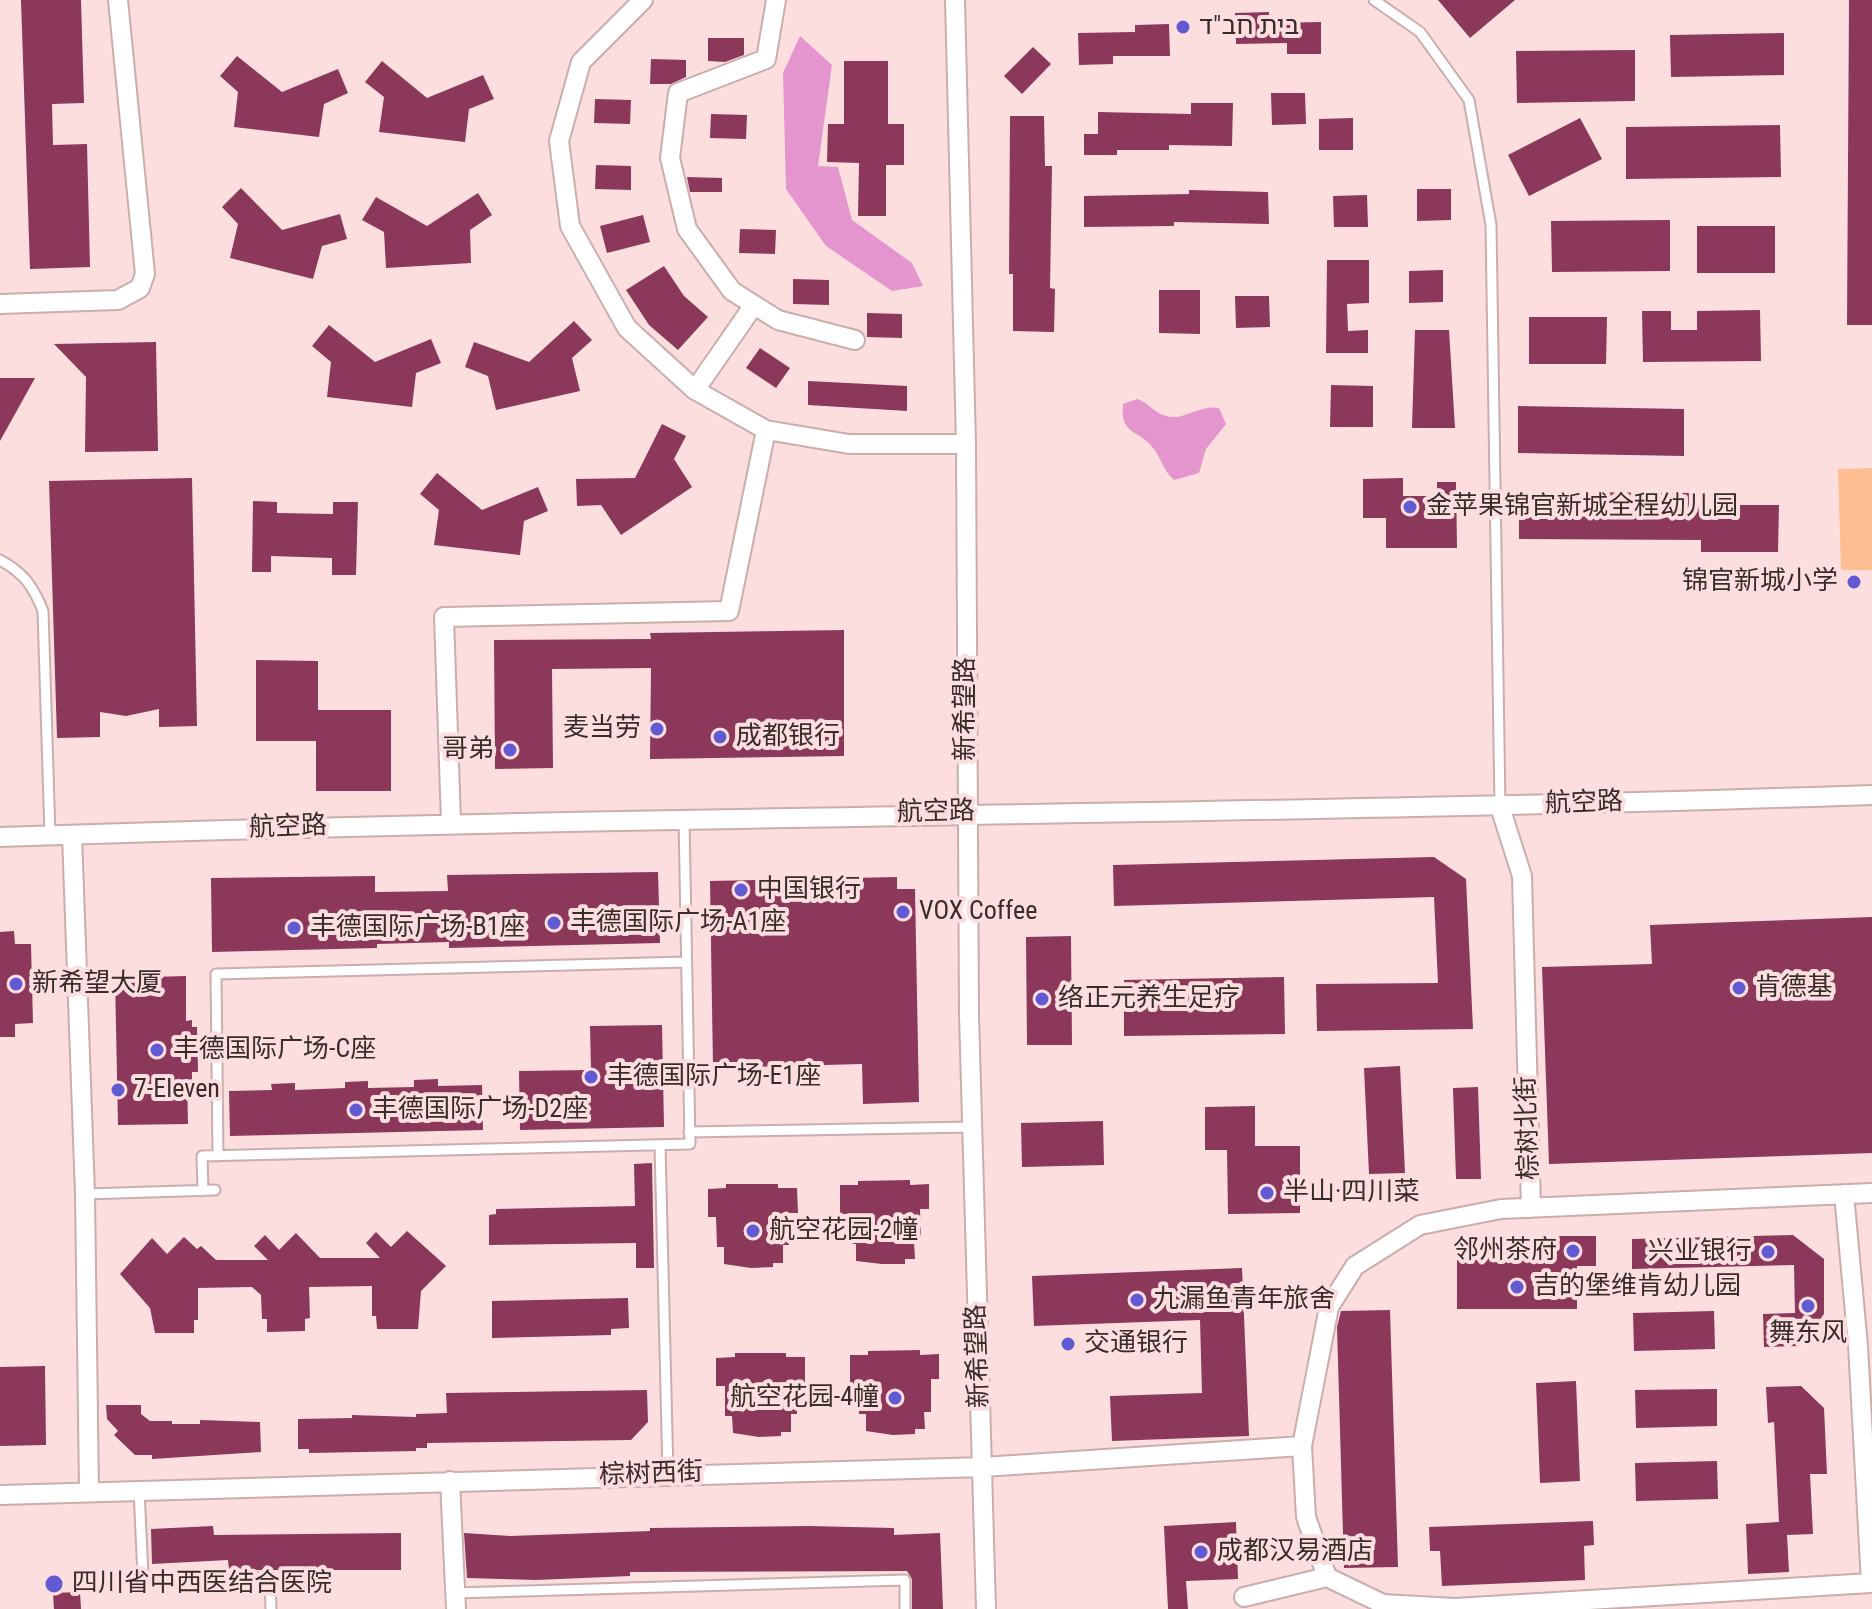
<!DOCTYPE html>
<html>
<head>
<meta charset="utf-8">
<style>
	body { margin:0 }
	canvas { display:block; background:#fddedf }
</style>
</head>
<body>
<canvas width="1872" height="1609"></canvas>
<script>
const context = document.querySelector('canvas').getContext('2d');
context.lineJoin = 'round';
function paint(path, color) { context.fillStyle = color; context.fill(path, 'evenodd'); }
function strokePath(path, color, width, dash) { context.strokeStyle = color; context.lineWidth = width; context.lineCap = dash ? 'butt' : 'round'; context.setLineDash(dash || []); context.stroke(path); }
function drawText(font, color, halo, rows, align = 'center') {
  context.font = font + ' "Roboto Condensed","Noto Sans SC","Noto Sans Hebrew",sans-serif'; context.lineWidth = 8; context.setLineDash([]); context.textBaseline = 'middle'; context.strokeStyle = halo; context.fillStyle = color; for (const [text, x, y, turn = 0] of rows) {
    context.save(); context.translate(x, y); context.rotate((+turn || 0) * Math.PI / 180); context.textAlign = isNaN(turn) ? turn : align; if (halo) context.strokeText(text, 0, 0); context.fillText(text, 0, 0); context.restore();
  }
}
paint(new Path2D(`
	M1872,468v102h-31l-3,-101z`), '#ffbd92');
paint(new Path2D(`
	M800,36l32,29 -14,101 20,1 14,53 60,43 11,23 -31,5 -66,-45 -40,-57 -3,-116z
	M1137,399c11,3 17,14 29,17 19,5 33,-12 53,-8l7,16 -20,25 -7,24 -25,7c-12,-11 -12,-21 -21,-32 -15,-20 -33,-12 -30,-44z`), '#e495cd');
paint(new Path2D(`
	M21,0h60l3,103 -32,1 1,41 34,-1 3,123 -60,2z
	M1438,0h77l-45,38z
	M1849,0h23v325h-25z
	M1269,12v11l52,-1v32h-34v-11l-51,1 -1,-31z
	M1169,24l1,32h-57v8l-34,1 -1,-32 57,-1v-7z
	M1784,33v42l-113,2 -1,-42z
	M708,38h36v17l-19,7 -17,-1z
	M1033,47l18,17 -29,30 -18,-18z
	M1635,50v51l-118,2 -1,-52z
	M237,56l45,36 56,-23 10,24 -24,11 -5,33 -85,-10 4,-35 -18,-16z
	M651,59l35,1v17l-15,7h-21z
	M382,61l45,37 56,-23 11,24 -25,10 -4,33 -86,-10 5,-35 -19,-15z
	M844,61h44v63h16v41h-18v51h-28l1,-53 -32,-1 1,-38h16z
	M1271,93h34l1,31 -34,1z
	M595,99l36,1 -1,24 -36,-1z
	M1191,103h42l-1,43 -63,-1v5h-52v5h-33v-21h14v-22l93,2z
	M711,114l36,1 -1,24 -36,-1z
	M1010,116h34l1,50h7l-2,122 5,1 -1,43 -41,-1v-57h-4z
	M1353,118v32h-34v-31z
	M1580,118l22,41 -73,37 -21,-41z
	M1780,125l1,52 -155,2v-52z
	M596,165l35,1v24l-36,-1z
	M687,177l35,1v14h-32z
	M241,188l41,42 58,-16 7,25 -25,7 -9,33 -83,-21 8,-34 -16,-17z
	M1417,189h34v31l-34,1z
	M1189,190l79,2 1,32 -95,-2v4l-90,1v-31l105,-2z
	M478,193l14,22 -22,15 1,33 -85,5 -2,-36 -22,-12 14,-23 51,29z
	M1367,195l1,32h-34l-1,-31z
	M643,215l7,27 -43,11 -7,-27z
	M1670,220v51l-118,1 -1,-51z
	M1697,226h78v47h-78z
	M740,229l36,1 -1,24 -36,-1z
	M1327,260h42v43l-22,1 1,27 20,-1v23h-42z
	M664,266l20,30 24,21 -30,33 -29,-25 -23,-35z
	M1443,270v32l-34,1v-32z
	M793,279l36,1v25l-36,-1z
	M1159,290h41v44l-41,-1z
	M1235,296h34l1,31 -34,1z
	M1760,310l1,51 -118,1 -1,-51h29v19h26v-19z
	M867,313l35,1v24l-35,-1z
	M1529,317h78l-1,47h-77z
	M574,321l18,19 -20,18 8,33 -84,19 -8,-34 -23,-9 9,-25 55,20z
	M329,325l46,37 56,-23 10,24 -25,10 -4,34 -85,-10 4,-35 -19,-16z
	M1415,330h34l6,98h-43z
	M156,342l2,109 -73,1 1,-75 -32,-33z
	M760,348l30,20 -14,20 -30,-20z
	M0,378h35l-35,63z
	M808,381l99,5v25l-99,-6z
	M1331,385l42,1v41h-43z
	M1518,406l166,3v47l-166,-3z
	M662,424l24,12 -12,23 18,28 -71,48 -20,-30 -24,1 -1,-27 59,-1z
	M437,473l45,37 56,-23 10,24 -24,10 -4,34 -86,-10 5,-35 -19,-16z
	M192,478l5,248 -38,1v-18l-33,7 -26,-4v25l-43,1 -8,-257z
	M1403,478v18h34v-14h19l1,66h-71v-30h-23v-39z
	M1519,492l174,1v12h86l-1,47h-77v-12l-182,-1z
	M253,501l24,1v11l56,1v-12h25l-2,73h-24v-17l-61,-2v16h-19z
	M844,630v126l-194,3 1,-91 -99,1 1,99 -58,1 -1,-129 157,-1 -1,-6z
	M256,660l62,1v49h73v81h-75v-50h-60z
	M1434,857l32,22 7,150 -156,2 -1,-47 122,-1 -4,-86 -320,9 -1,-41z
	M658,872l2,71 -211,5v-6l-72,2v4l-165,4 -1,-74 164,-2v16l73,-1 -1,-16z
	M897,877v12h18l4,213 -56,2 -1,-40 -149,4 -3,-187z
	M1872,917v236l-323,11 -7,-197 110,-3 -2,-39z
	M14,931l1,13h16l2,79 -18,1v13h-15v-105z
	M1071,936l1,109h-45l-1,-108z
	M186,976v45l6,-1v7h5l1,45h-6v8h-5l1,44 -70,1 -3,-147z
	M1284,977l1,57 -161,2v-56z
	M662,1025l2,102 -144,3 -1,-59 72,-1 -1,-44z
	M1400,1066l5,107 -36,1 -5,-106z
	M438,1079v7l44,-1 1,45 -253,6 -1,-45 43,-1 -1,-6 24,-1v7l50,-2v-6l23,-1v7l46,-1v-7z
	M1478,1087l3,92h-25l-3,-91z
	M1255,1106v40h45v67l-72,1 -1,-64h-22v-43z
	M1103,1121l1,44 -82,2 -1,-44z
	M652,1163l2,105h-18v-25l-147,2v-30l7,-1v-5l139,-3 -1,-42z
	M910,1180v5l19,-1v25h-9l1,33h-7l1,17h-10v5h-23l-26,-3v-17h-7l-1,-30h-8v-29h18v-4z
	M726,1184h52v4h19l1,25h-9v32h-6v18h-10v4l-22,1 -27,-4v-17h-7l-1,-30h-8v-28l18,-1z
	M407,1231l39,35 -25,25 -3,38h-41l-1,-13h-4v-30l-63,1 1,31 -5,1v12l-38,1v-13h-5l-1,-24 -9,-8 -54,1v32h-4v13h-39l-5,-25 -30,-34 32,-36 15,16 17,-17 13,12 4,-3 15,14h52l-14,-14 11,-11 14,15 17,-17 24,25h60l-14,-15 10,-11 15,15z
	M1793,1235l31,24v55l-24,32 -36,1 -1,-33 32,-1 -1,-48 -162,4v-30z
	M1457,1236h139v30h-19v43h-120z
	M1242,1268l7,168 -137,5 -2,-45 92,-3 -2,-73 -166,6 -2,-50z
	M628,1298l1,30 -18,1v6l-119,3v-37z
	M1390,1310l8,257 -54,1 -7,-241 4,-16z
	M1714,1311l1,38 -81,2 -1,-38z
	M920,1350v5l19,-1v25h-8v33h-7l1,17h-10v5l-22,1 -27,-4v-17h-7l-1,-30h-8v-29h18v-4z
	M735,1353h51v4h19v25h-8v32h-6v18h-10v4l-22,1 -26,-4 -1,-17h-7v-30h-9v-28l19,-1z
	M45,1366l1,79 -46,1v-79z
	M1576,1381l4,100 -40,2 -4,-100z
	M1801,1386l23,22 3,66h-17l3,60 -26,1 2,37 -41,2 -2,-50 33,-2 -5,-100 -6,1 -2,-36z
	M1717,1389v37l-81,2 -1,-38z
	M647,1390l1,32 -17,18 -204,3v5h-11v3l-107,2v-4h-11v-30l54,-1v-3l64,2v-3l31,-1 -1,-20z
	M106,1405h35v9l9,7h22v3h28v-4l60,2 1,30 -109,7v-4h-17l-21,-20 4,-4 -11,-12z
	M1717,1461l1,38 -82,2 -1,-38z
	M1593,1521l1,24 -10,1 1,34 -143,6 -2,-35h-10l-1,-24z
	M1236,1522l2,57 -52,2 2,28h-20l-4,-83z
	M213,1526l1,9 187,-2v37h-172l-1,-10 -76,4 -1,-35z
	M809,1526l85,2v7l46,-2 3,76h-31v-30l-5,-8 -277,1v4l-94,4 -69,-2 -3,-45 46,3 140,-5v-3z
	M80,1592l1,17h-27l-1,-16z`), '#8c385b');
const service = new Path2D(`
	M1374,0l46,32 49,68 22,125 9,582
	M0,560c24,13 33,26 43,51l7,224
	M689,1132l283,-5
	M660,1145l8,330
	M218,1156l-2,-182 470,-12
	M203,1191l-1,-35 488,-12 -6,-326
	M85,1194l130,-4
	M139,1489l4,88 127,1 1,31
	M455,1593l450,-13v29`);
const minor = new Path2D(`
	M643,0l-62,62 -22,79 11,85 57,102 68,62 71,40 83,14h117
	M776,0l-10,59 -88,34 -8,65 17,71 45,62 46,29 77,20
	M955,0l11,444 3,571 17,594
	M0,304l118,-4 22,-12 5,-14 -27,-274
	M695,390l59,-85
	M1500,807l22,69 9,332
	M451,822l-7,-205 285,-6 37,-181
	M72,835l13,359 4,296
	M0,837c624,-22 1248,-21 1872,-42
	M450,1481l6,128
	M0,1495l983,-28 319,-21
	M1327,1577l56,27 72,4 416,-25 -13,-237 -14,-152
	M1327,1577l-21,-60 -4,-71 27,-139 26,-41 65,-41 81,-16 371,-16
	M1244,1597l83,-20`);
strokePath(service, '#caadad', 13);
strokePath(minor, '#caadad', 22);
strokePath(service, '#fff', 9);
strokePath(minor, '#fff', 18);
for (const [x, y, r, color] of [
	[1183,27,8,"#615ad3"],
	[1410,507,8,"#615ad3"],
	[1854,582,8,"#615ad3"],
	[657,729,8,"#615ad3"],
	[720,737,8,"#615ad3"],
	[510,750,8,"#615ad3"],
	[741,890,8,"#615ad3"],
	[903,912,8,"#615ad3"],
	[554,923,8,"#615ad3"],
	[294,928,8,"#615ad3"],
	[16,984,8,"#615ad3"],
	[1739,988,8,"#615ad3"],
	[1042,999,8,"#615ad3"],
	[157,1050,8,"#615ad3"],
	[591,1077,8,"#615ad3"],
	[118,1090,8,"#615ad3"],
	[356,1110,8,"#615ad3"],
	[1267,1193,8,"#615ad3"],
	[753,1231,8,"#615ad3"],
	[1573,1251,8,"#615ad3"],
	[1768,1252,8,"#615ad3"],
	[1517,1287,8,"#615ad3"],
	[1137,1300,8,"#615ad3"],
	[1808,1306,8,"#615ad3"],
	[1068,1344,8,"#615ad3"],
	[895,1398,8,"#615ad3"],
	[1201,1552,8,"#615ad3"],
	[54,1584,10,"#615ad3"]
]) { const dot = new Path2D(); dot.arc(x, y, r, 0, 2 * Math.PI); context.fillStyle = color; context.fill(dot); strokePath(dot, '#fddedf', 3); }
drawText('26px', '#382c2d', '#fddedf', [
	["בית חב\"ד",1199,27],
	["金苹果锦官新城全程幼儿园",1426,507],
	["锦官新城小学",1838,582,"right"],
	["麦当劳",641,729,"right"],
	["成都银行",736,737],
	["哥弟",494,750,"right"],
	["中国银行",757,890],
	["VOX Coffee",919,912],
	["丰德国际广场-A1座",570,923],
	["丰德国际广场-B1座",310,928],
	["新希望大厦",32,984],
	["肯德基",1755,988],
	["络正元养生足疗",1058,999],
	["丰德国际广场-C座",173,1050],
	["丰德国际广场-E1座",607,1077],
	["7-Eleven",134,1090],
	["丰德国际广场-D2座",372,1110],
	["半山·四川菜",1283,1193],
	["航空花园-2幢",769,1231],
	["邻州茶府",1557,1251,"right"],
	["兴业银行",1752,1252,"right"],
	["吉的堡维肯幼儿园",1533,1287],
	["九漏鱼青年旅舍",1153,1300],
	["舞东风",1808,1334,"center"],
	["交通银行",1084,1344],
	["航空花园-4幢",879,1398,"right"],
	["成都汉易酒店",1217,1552],
	["四川省中西医结合医院",72,1584]
], 'left');
drawText('26px', '#382c2d', '#fddedf', [
	["新希望路",966,709,-90],
	["航空路",1584,804,-2],
	["航空路",936,813,-1],
	["航空路",288,828,-2],
	["棕树北街",1529,1128,-92],
	["新希望路",979,1356,-92],
	["棕树西街",651,1475,-2]
]);
</script>
</body>
</html>
